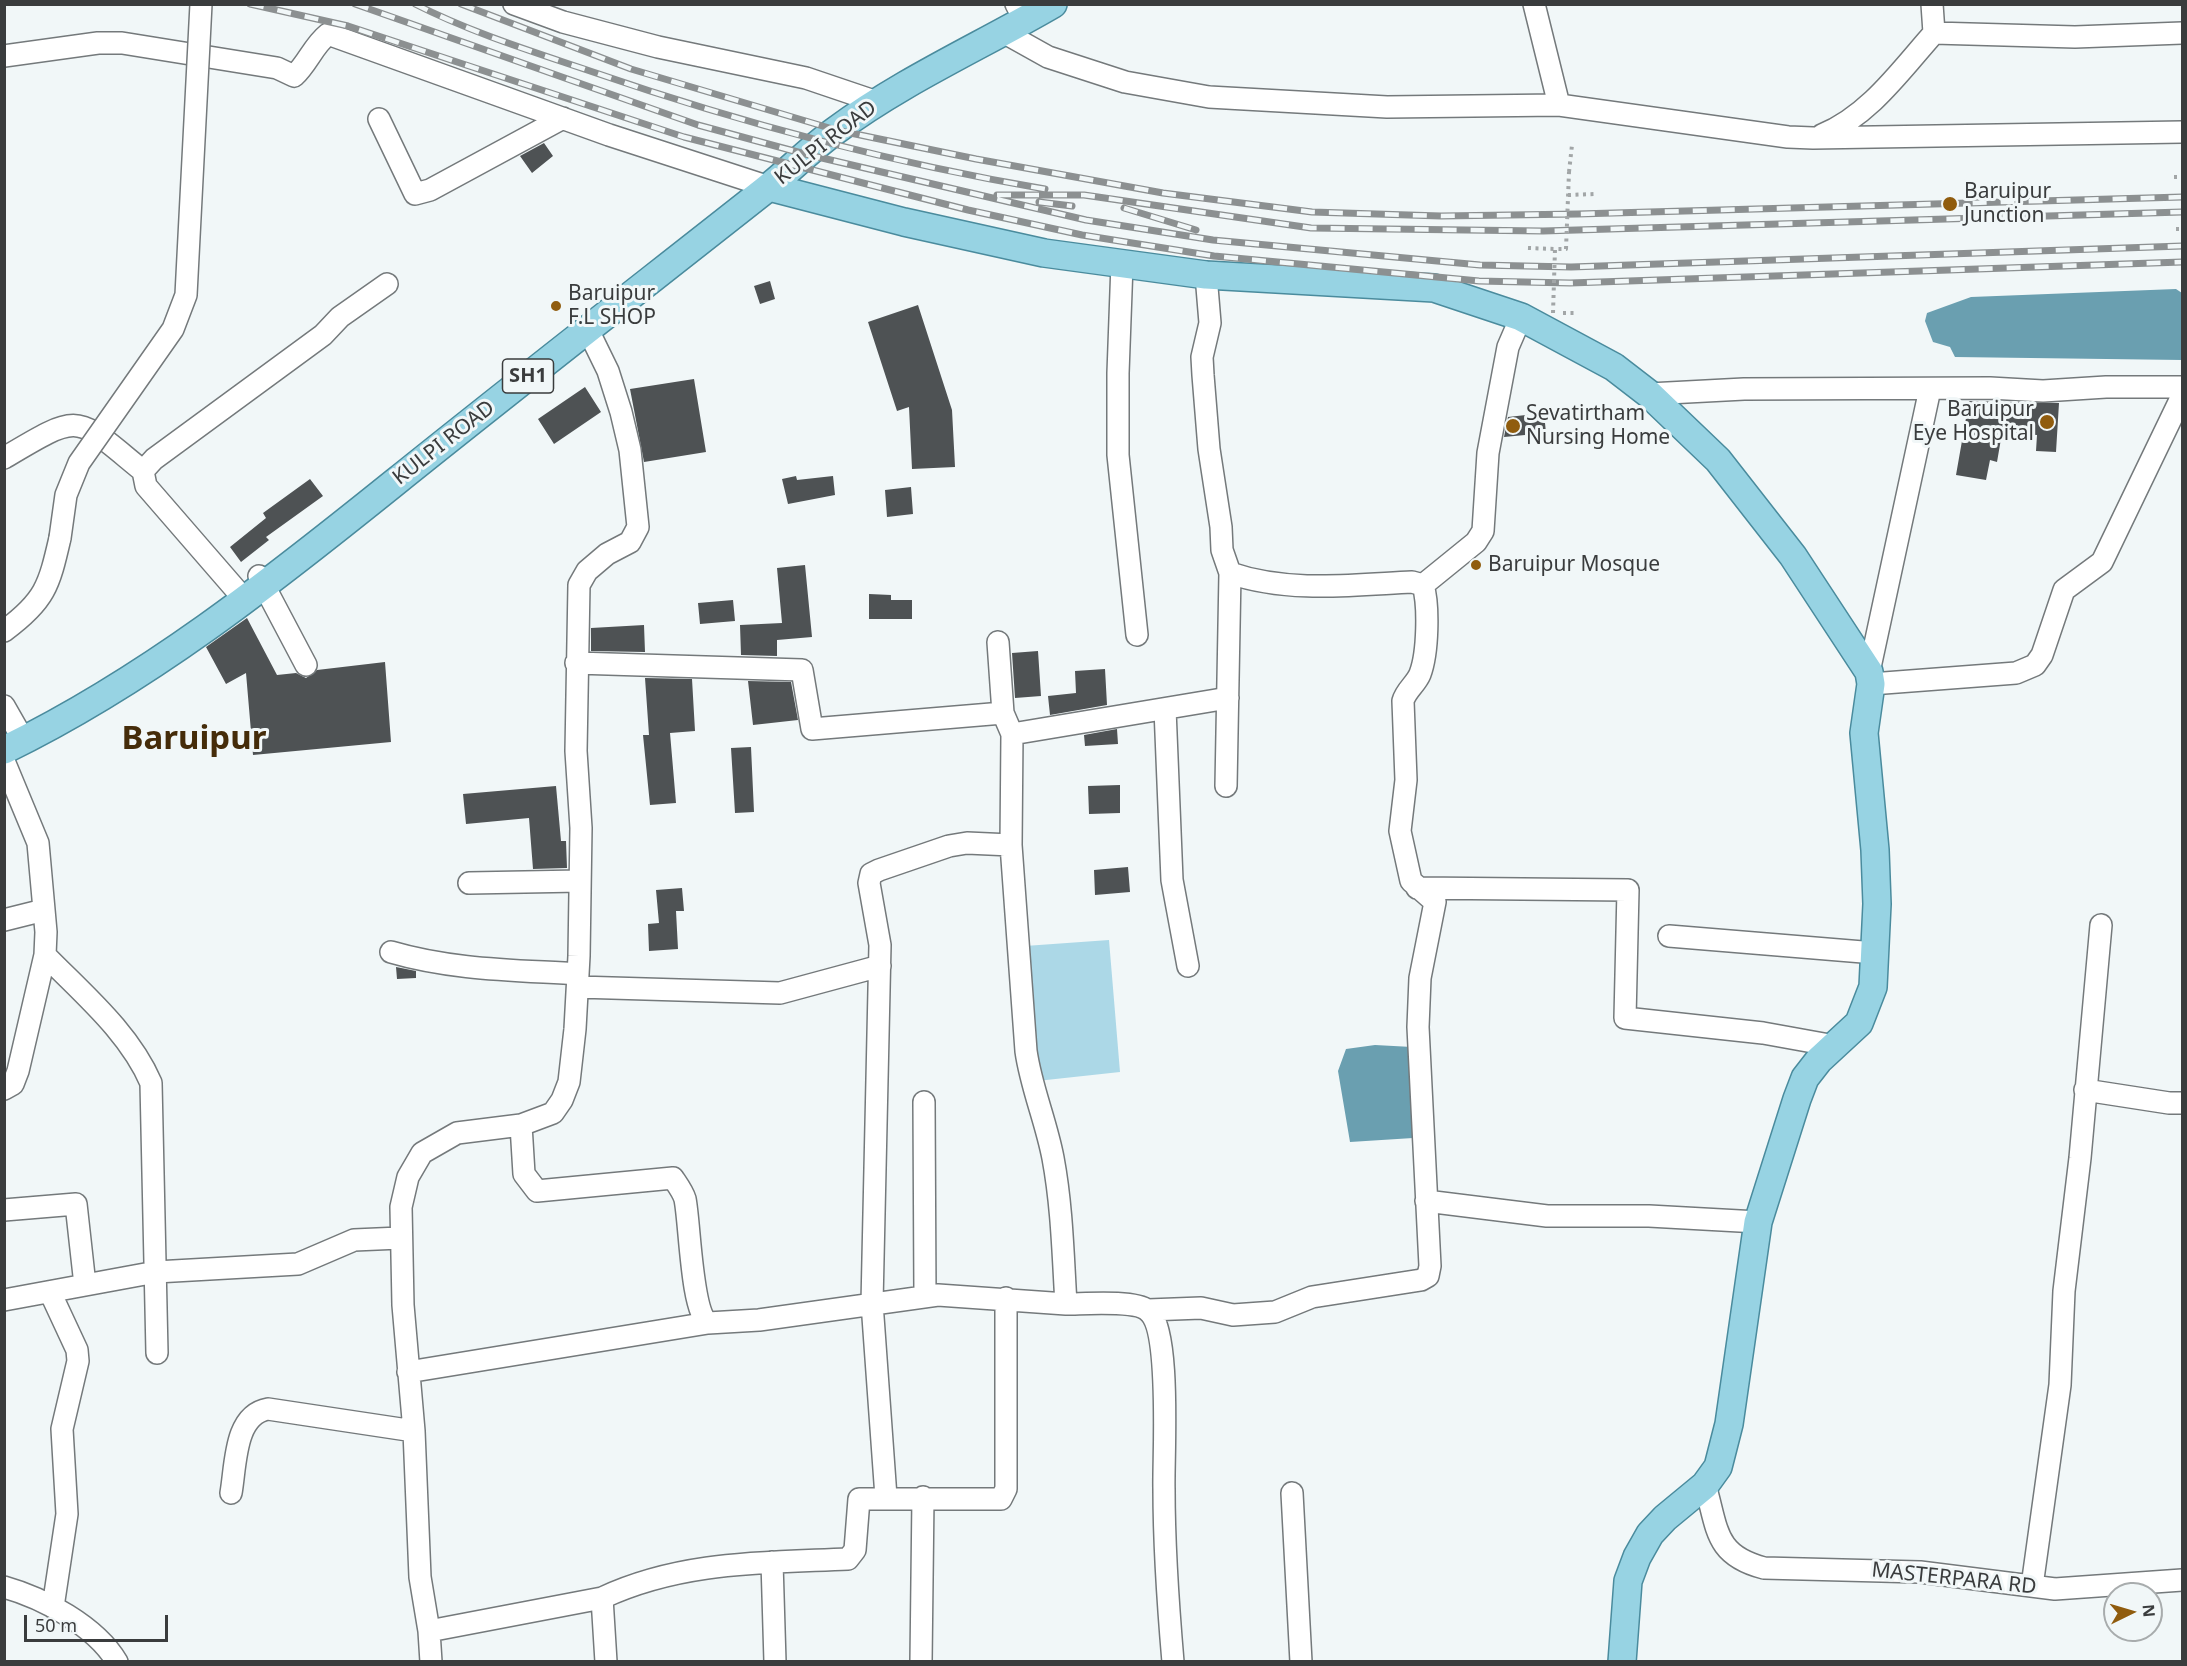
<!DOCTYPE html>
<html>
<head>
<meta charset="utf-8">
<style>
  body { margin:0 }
  #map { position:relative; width:2187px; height:1666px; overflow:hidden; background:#f1f7f8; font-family:"Noto Sans",sans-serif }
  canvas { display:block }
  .frame { position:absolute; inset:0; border:6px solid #3a3c3d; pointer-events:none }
  .north { position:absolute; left:2103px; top:1582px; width:60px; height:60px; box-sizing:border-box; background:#f1f7f8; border:2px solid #a8acad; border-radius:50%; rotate:85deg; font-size:16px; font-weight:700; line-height:24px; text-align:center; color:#3a3c3d }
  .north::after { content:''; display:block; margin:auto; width:21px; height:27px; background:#905c0e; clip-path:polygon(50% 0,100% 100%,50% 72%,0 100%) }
  .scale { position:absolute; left:24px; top:1615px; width:144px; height:27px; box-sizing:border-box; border:3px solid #3a3c3d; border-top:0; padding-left:8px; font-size:18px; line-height:21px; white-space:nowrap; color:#3a3c3d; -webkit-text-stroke:4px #f1f7f8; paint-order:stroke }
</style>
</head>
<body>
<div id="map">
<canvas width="2187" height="1666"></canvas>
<div class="frame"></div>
<div class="north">N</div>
<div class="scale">50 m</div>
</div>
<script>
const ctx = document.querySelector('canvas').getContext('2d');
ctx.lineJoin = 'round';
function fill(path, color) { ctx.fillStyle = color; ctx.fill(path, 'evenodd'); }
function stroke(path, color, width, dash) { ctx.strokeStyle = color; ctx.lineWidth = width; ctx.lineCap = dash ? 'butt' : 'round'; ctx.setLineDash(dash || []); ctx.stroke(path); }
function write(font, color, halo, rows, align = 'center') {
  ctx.font = font + ' "Noto Sans",sans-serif'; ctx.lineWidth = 6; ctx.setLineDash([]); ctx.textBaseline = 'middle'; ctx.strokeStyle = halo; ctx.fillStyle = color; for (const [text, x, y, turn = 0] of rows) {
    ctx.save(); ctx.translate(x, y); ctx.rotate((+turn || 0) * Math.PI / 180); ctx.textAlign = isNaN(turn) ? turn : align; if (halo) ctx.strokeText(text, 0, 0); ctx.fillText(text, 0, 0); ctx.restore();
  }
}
fill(new Path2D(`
  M1109,940L1120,1072L1037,1081L1025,946Z`), '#acd8e7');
fill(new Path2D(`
  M2176,289L2182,293V360L1955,357L1950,347L1933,342L1925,321L1927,313L1971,297Z
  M1375,1045L1412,1047L1413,1138L1350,1142L1338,1071L1346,1049Z`), '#6a9fb0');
fill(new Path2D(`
  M544,143L553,156L532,173L520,156Z
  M770,281L775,299L760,304L754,286Z
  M918,305L952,410L955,467L912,469L909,407L897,411L868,322Z
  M694,379L706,452L644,462L630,389Z
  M585,387L601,412L554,444L538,419Z
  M1969,401L2059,403L2056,452L2036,451L2037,435L2002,433L1997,462L1990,460L1986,480L1956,475Z
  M1544,413L1546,433L1504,437L1508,417Z
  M796,476L797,480L833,476L835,495L788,504L782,479Z
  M310,479L323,496L266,537L269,540L241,562L230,547L266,518L263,513Z
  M911,487L913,514L887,517L885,490Z
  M805,565L812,637L777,640V656L741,655L740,625L782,623L777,568Z
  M869,594L891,595V600H912V619H869Z
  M733,600L735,621L700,624L698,603Z
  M247,618L277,675L296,673L306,678L317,670L385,662L391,742L253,755L246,673L226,684L206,647Z
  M644,625L645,652L591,651V628Z
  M1038,651L1041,696L1015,698L1012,653Z
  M1105,669L1107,705L1050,715L1048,696L1076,693L1075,671Z
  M645,678L692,679L695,731L670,733L676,803L650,805L643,735H649Z
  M748,681L791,682L798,720L753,725Z
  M1117,729L1118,744L1085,746L1084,735Z
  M751,747L754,812L735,813L731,748Z
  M1120,785V813L1089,814L1088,786Z
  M556,786L561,841H566L567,868L533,869L529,818L466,824L463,794Z
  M1128,867L1130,892L1095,895L1094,870Z
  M682,888L684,911H676L678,949L649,951L648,924L659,923L656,890Z
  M396,967L416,971V978L397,979Z`), '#4e5254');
const minor = new Path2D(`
  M514,4L563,22L658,47L806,78L877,102
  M1016,4L1025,21
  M1534,4L1559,105
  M1932,4L1934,33
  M1005,33L1048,57L1125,82L1209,97L1387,107L1559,105L1788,137L1813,138L2182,132
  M4,56L98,43H122L277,68L294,76C308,63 313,46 328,34L609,135L769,187
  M379,119L415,194L430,190L563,118
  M1822,135C1869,116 1901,70 1934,33L2075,37L2182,33
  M1122,264L1118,373V455L1137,635
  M1649,394L1744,389L1990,388L2043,391L2106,387H2182
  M4,458C83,411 74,415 143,471
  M259,576L306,665
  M1423,585L1476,542L1483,531L1488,453L1508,347L1521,317
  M244,599L146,486L143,471L154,459L323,335L340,317L387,284
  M4,631C45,601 49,586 60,538
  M998,642L1003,713L1012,734L1011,845L1026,1051C1031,1087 1046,1121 1053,1158C1062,1206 1063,1255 1066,1304C1084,1304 1134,1300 1147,1310C1172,1327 1163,1457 1164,1489C1164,1546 1168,1604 1173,1662
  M576,663L802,670L812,729L1003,713
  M1869,672L1930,389
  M1871,684L2016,673L2035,665L2042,655L2064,590L2102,562L2182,396
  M4,706L24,741
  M1165,709L1172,880L1188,966
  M1012,734L1228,698
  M4,761L38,843L46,932L45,955L18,1071L13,1084L4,1089
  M1226,786L1230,573
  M469,883L580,881
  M1417,888L1628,890L1625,1018L1763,1033L1835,1046
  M4,920L44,910
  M1669,936L1875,953
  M391,952C452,970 515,970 578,974
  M45,955C83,994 129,1032 151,1083L157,1353
  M578,987L780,993L880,966
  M2085,1090L2169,1103H2182
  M924,1102L925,1297
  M521,1125L524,1174L537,1191L673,1178C677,1184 683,1192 685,1199C690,1223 691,1310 708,1323L759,1320L938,1295L1066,1304
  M1426,1201L1547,1216H1649L1758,1222
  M4,1210L76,1204L85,1285
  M50,1292L77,1350L78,1361L62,1429L67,1514L53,1607
  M4,1300L156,1272L298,1264L354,1240L400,1238
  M1148,1310L1201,1308L1233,1315L1275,1312L1312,1297L1421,1280L1428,1276L1430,1266L1418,1027L1420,978L1435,902L1411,881L1400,831L1406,780L1403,701C1406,690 1416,684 1420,674C1428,653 1429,605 1423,585L1412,582C1352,585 1288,593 1230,573L1222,550L1221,527L1209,449L1203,375L1202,357L1210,323L1206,275
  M408,1372L708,1323
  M1705,1485C1718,1529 1714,1555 1764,1568L1920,1572L2055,1589L2182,1580
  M231,1493C236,1465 234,1415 268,1409L414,1431
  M1292,1493L1301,1662
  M886,1497L872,1303L880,945L869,883L871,874L879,870L949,846L967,843L1011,845
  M772,1562L775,1662
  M2032,1586L2060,1385L2064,1291L2080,1158L2101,925
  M4,1587C43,1598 96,1626 117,1662
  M429,1631L602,1598
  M431,1662L429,1631L420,1577L414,1431L403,1305L401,1207L408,1177L422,1153L457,1133L521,1125L553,1113L562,1100L569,1082L575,1029L579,956L581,828L576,751L579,585L587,571L607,554L630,542L638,527L630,450L621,412L608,371L587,328
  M606,1662L602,1598C681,1561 762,1563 848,1559L855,1550L859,1499H1001L1006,1489V1298
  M921,1662L923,1497`);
const major = new Path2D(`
  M769,187L904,222L1044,253L1206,275L1434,288L1521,317L1614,367L1649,394L1718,460L1793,556L1869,672L1871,684L1864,733L1875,850L1877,904L1873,987L1859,1023L1819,1060L1805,1078L1797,1099L1758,1222L1729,1424L1718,1467L1705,1485L1665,1518L1650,1534L1637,1557L1628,1581L1622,1662
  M4,750C146,681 271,582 394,483C517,384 642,287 765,190C789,171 810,149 835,131C902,81 981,46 1053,4`);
stroke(minor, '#74797b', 24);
stroke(major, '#4a8b9d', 30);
stroke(new Path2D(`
  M1569,172L1572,145
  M2174,177H2182
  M1568,195L1594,194
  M2176,229H2182
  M1528,248L1555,249
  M1563,313H1577`), '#a2a6a7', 4, [3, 4.5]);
stroke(minor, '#fff', 21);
stroke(major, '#97d3e3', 27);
const rail = new Path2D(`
  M250,4L348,26L684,137L968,210L1082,235L1214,256L1479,281L1570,283L2182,262
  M355,4L698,125L805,154L1086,220L1213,240L1480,265L1571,267L2182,246
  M415,4C472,33 534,52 593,72C741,123 892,163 1045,189
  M461,4L631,69L836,130L976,159L1163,193L1312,212L1441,216L1578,214L2182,197
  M997,195H1084L1311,228L1543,231L2182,212
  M1039,202L1072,206
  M1124,208L1196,230`);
stroke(rail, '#8c9091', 7);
stroke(rail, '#f1f7f8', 4.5, [14]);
const minorBridge = new Path2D(`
  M60,538L66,495L79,463L173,329L186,295L201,4`);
stroke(minorBridge, '#74797b', 24, []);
stroke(new Path2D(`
  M1553,313L1555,249H1566L1569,172`), '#a2a6a7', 4, [3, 4.5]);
stroke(minorBridge, '#fff', 21);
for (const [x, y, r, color] of [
  [1950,204,8,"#905c0e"],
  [556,306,6,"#905c0e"],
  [2047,422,8,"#905c0e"],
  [1513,426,8,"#905c0e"],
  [1476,565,6,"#905c0e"]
]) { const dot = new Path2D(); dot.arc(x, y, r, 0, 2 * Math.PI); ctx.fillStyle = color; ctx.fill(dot); stroke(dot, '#f1f7f8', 2); }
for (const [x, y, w] of [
  [528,376,51]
]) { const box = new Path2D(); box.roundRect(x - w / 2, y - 17, w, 34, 4.5); ctx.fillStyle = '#f1f7f8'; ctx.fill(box); stroke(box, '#3a3c3d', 1.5); }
write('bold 20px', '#3a3c3d', null, [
  ["SH1",528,376]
]);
write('21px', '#3a3c3d', '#f1f7f8', [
  ["KULPI ROAD",826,143,-38],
  ["KULPI ROAD",444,443,-38],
  ["MASTERPARA RD",1954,1579,6]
]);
write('21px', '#3a3c3d', '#f1f7f8', [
  ["Baruipur",1964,192],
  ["Junction",1964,216],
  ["Baruipur",568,294],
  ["F.L SHOP",568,318],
  ["Baruipur",2034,410,"right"],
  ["Eye Hospital",2034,434,"right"],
  ["Sevatirtham",1526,414],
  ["Nursing Home",1526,438],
  ["Baruipur Mosque",1488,565]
], 'left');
write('bold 33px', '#452c0a', '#f1f7f8', [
  ["Baruipur",194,740]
]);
</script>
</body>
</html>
